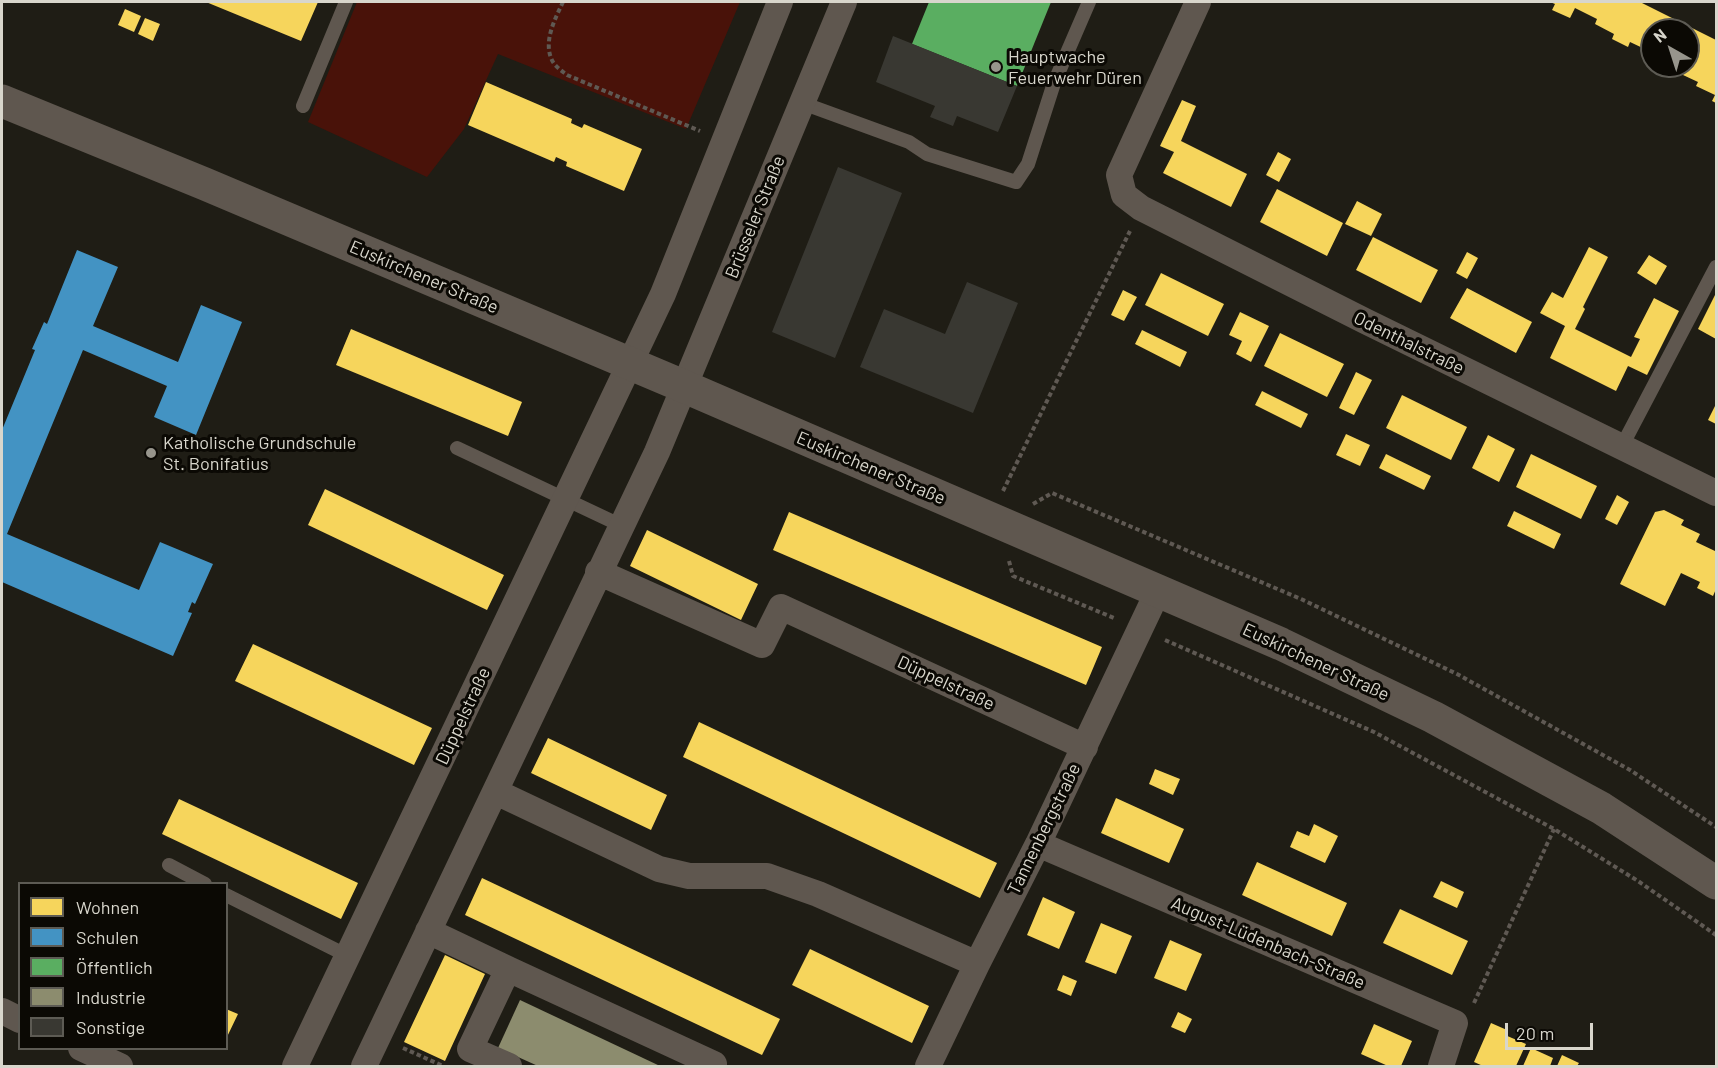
<!DOCTYPE html>
<html>
<head>
<meta charset="utf-8">
<style>
  body { margin:0 }
  #map { position:relative; width:1718px; height:1068px; overflow:hidden; background:#1f1d15; font-family:Barlow,sans-serif }
  canvas { display:block }
  .frame { position:absolute; inset:0; border:3px solid #d8d6cc; pointer-events:none }
  .legend { position:absolute; left:18px; top:882px; width:210px; height:168px; box-sizing:border-box; background:#0b0904; border:2px solid #5d5b54; margin:0; padding:8px 10px; list-style:none; font-size:18px; color:#d8d6cc }
  .legend li { display:flex; align-items:center; gap:12px; height:30px }
  .legend b { width:30px; border:2px solid #5d5b54 }
  .north { position:absolute; left:1640px; top:18px; width:60px; height:60px; box-sizing:border-box; background:#0b0904; border:2px solid #5d5b54; border-radius:50%; rotate:321deg; font-size:16px; font-weight:700; line-height:24px; text-align:center; color:#d8d6cc }
  .north::after { content:''; display:block; margin:auto; width:21px; height:27px; background:#97958c; clip-path:polygon(50% 0,100% 100%,50% 72%,0 100%) }
  .scale { position:absolute; left:1505px; top:1023px; width:88px; height:27px; box-sizing:border-box; border:3px solid #d8d6cc; border-top:0; padding-left:8px; font-size:18px; line-height:21px; white-space:nowrap; color:#d8d6cc; -webkit-text-stroke:4px #0b0904; paint-order:stroke }
</style>
</head>
<body>
<div id="map">
<canvas width="1718" height="1068"></canvas>
<div class="frame"></div>
<ul class="legend">
<li><b style="height:16px;background:#f6d55c"></b>Wohnen</li>
<li><b style="height:16px;background:#4393c3"></b>Schulen</li>
<li><b style="height:16px;background:#5aae61"></b>Öffentlich</li>
<li><b style="height:16px;background:#8c8c6e"></b>Industrie</li>
<li><b style="height:16px;background:#393832"></b>Sonstige</li>
</ul>
<div class="north">N</div>
<div class="scale">20 m</div>
</div>
<script>
const ctx = document.querySelector('canvas').getContext('2d');
ctx.lineJoin = 'round';
function fill(path, color) { ctx.fillStyle = color; ctx.fill(path, 'evenodd'); }
function stroke(path, color, width, dash) { ctx.strokeStyle = color; ctx.lineWidth = width; ctx.lineCap = dash ? 'butt' : 'round'; ctx.setLineDash(dash || []); ctx.stroke(path); }
function write(font, color, halo, rows, align = 'center') {
  ctx.font = font + ' Barlow,sans-serif'; ctx.lineWidth = 6; ctx.setLineDash([]); ctx.textBaseline = 'middle'; ctx.strokeStyle = halo; ctx.fillStyle = color; for (const [text, x, y, turn = 0] of rows) {
    ctx.save(); ctx.translate(x, y); ctx.rotate((+turn || 0) * Math.PI / 180); ctx.textAlign = isNaN(turn) ? turn : align; if (halo) ctx.strokeText(text, 0, 0); ctx.fillText(text, 0, 0); ctx.restore();
  }
}
fill(new Path2D(`
  M357,2H740L686,129L498,54L464,129L427,177L308,122Z`), '#491209');
fill(new Path2D(`
  M206,2H318L301,41Z
  M1550,2H1640L1716,40V103L1712,101L1715,95L1696,86L1698,82L1683,75L1686,70L1678,66H1688V30H1652V60L1646,56L1649,51L1630,42L1628,47L1612,39L1614,34L1595,24L1597,19L1575,8L1570,18L1552,10L1555,4Z
  M125,9L141,16L134,32L118,25Z
  M145,18L160,24L153,41L138,34Z
  M486,82L572,119L571,123L582,128L584,124L642,149L624,191L566,166L567,162L556,157L554,162L468,125Z
  M1182,100L1196,106L1181,141L1247,174L1231,207L1163,173L1174,152L1160,146Z
  M1278,152L1291,159L1279,182L1266,175Z
  M1277,189L1343,223L1327,256L1260,222Z
  M1357,201L1382,214L1371,236L1345,224Z
  M1373,237L1438,270L1421,303L1356,270Z
  M1589,247L1608,257L1583,307L1585,309L1575,329L1631,357L1640,339L1634,337L1654,298L1679,311L1647,375L1628,366L1616,391L1550,358L1565,326L1540,313L1552,292L1563,298Z
  M1467,252L1478,258L1467,279L1456,273Z
  M1649,255L1667,266L1656,285L1637,273Z
  M1161,273L1224,304L1208,336L1145,305Z
  M1467,288L1532,322L1516,353L1450,318Z
  M1123,290L1137,297L1124,321L1111,315Z
  M1716,293V339L1698,329Z
  M1240,312L1269,326L1251,362L1236,354L1242,341L1229,335Z
  M351,329L522,402L508,436L336,365Z
  M1142,330L1187,352L1180,367L1135,344Z
  M1280,333L1344,364L1327,397L1264,366Z
  M1356,372L1372,380L1354,415L1339,408Z
  M1262,391L1308,414L1301,428L1255,405Z
  M1402,395L1467,427L1451,460L1386,428Z
  M1716,404V424L1708,420Z
  M1346,434L1370,445L1360,466L1336,455Z
  M1488,435L1515,449L1499,482L1472,468Z
  M1386,454L1431,476L1424,490L1379,468Z
  M1531,454L1597,486L1581,519L1516,487Z
  M325,489L504,575L487,610L308,525Z
  M1617,495L1629,502L1617,525L1605,519Z
  M1664,510L1684,520L1681,525L1700,534L1696,542L1715,551L1716,547V589L1713,596L1697,588L1700,582L1681,573L1665,606L1620,584L1655,512Z
  M1514,511L1561,534L1554,549L1507,526Z
  M789,512L1102,647L1086,685L773,550Z
  M647,530L758,584L741,620L630,566Z
  M253,644L432,728L414,765L235,681Z
  M699,722L997,863L980,898L683,757Z
  M548,738L667,795L651,830L531,773Z
  M1155,769L1180,779L1173,795L1149,784Z
  M1116,798L1184,829L1169,863L1101,833Z
  M179,799L358,883L341,919L162,834Z
  M1314,824L1338,836L1325,863L1290,847L1297,831L1309,836Z
  M1257,862L1347,903L1332,936L1242,895Z
  M482,878L780,1019L762,1055L465,915Z
  M1441,881L1464,892L1457,908L1433,897Z
  M1043,897L1075,912L1059,949L1027,935Z
  M1400,909L1468,941L1452,975L1383,943Z
  M1101,923L1132,936L1116,974L1085,962Z
  M1170,940L1202,954L1186,991L1154,978Z
  M810,949L929,1006L912,1043L792,985Z
  M445,955L485,974L445,1061L404,1042Z
  M1063,975L1077,981L1071,996L1057,990Z
  M226,1009L238,1014L226,1039Z
  M1178,1012L1192,1019L1185,1033L1171,1027Z
  M1491,1023L1507,1030L1505,1035L1526,1044L1516,1066H1483L1474,1062Z
  M1374,1024L1412,1041L1401,1066H1388L1361,1054Z
  M1531,1048L1553,1058L1550,1066H1523Z
  M1562,1055L1579,1063L1577,1066H1557Z`), '#f6d55c');
fill(new Path2D(`
  M77,250L118,267L93,326L178,362L201,305L242,322L196,435L154,417L167,386L83,350L7,534L139,590L160,542L213,564L195,604L192,602L188,612L192,613L173,656L2,582V430L35,350L32,349L44,322L47,324Z`), '#4393c3');
fill(new Path2D(`
  M929,2H1051L1017,86L912,44Z`), '#5aae61');
fill(new Path2D(`
  M520,1000L660,1066H538L498,1048Z`), '#8c8c6e');
fill(new Path2D(`
  M893,36L1017,86L998,132L957,116L953,126L930,117L935,106L876,82Z
  M838,167L902,193L835,358L772,332Z
  M967,282L1018,303L973,413L860,367L884,309L945,334Z`), '#393832');
stroke(new Path2D(`
  M563,2C555,19 542,43 553,62C556,67 562,71 567,75L700,131
  M1003,491L1130,231
  M1033,504L1052,493L1301,599L1457,674L1630,770L1716,827
  M1009,561L1013,576L1114,618
  M1165,640L1374,732L1554,829L1638,881L1716,935
  M1474,1003L1554,829
  M403,1048L443,1066`), '#5f5953', 4, [4.5, 3]);
stroke(new Path2D(`
  M802,103L909,142L927,154L1016,182L1028,164L1054,83L1089,2
  M303,106L346,2
  M1622,446L1716,267
  M457,448L620,525
  M169,865L205,884
  M226,895L348,956`), '#5f574f', 14);
stroke(new Path2D(`
  M1198,2L1119,175L1124,195L1141,208L1365,321L1716,493
  M598,572L762,645L781,607L1085,747
  M496,792L659,869L689,876H767L818,894L977,964
  M1038,844L1455,1023L1441,1066
  M428,931L508,969L470,1049L509,1066
  M508,969L714,1064
  M2,1011L20,1020
  M81,1048L120,1066
  M295,1066L663,294L780,2
  M364,1066L657,452L844,2
  M928,1066L977,964L1038,844L1158,591`), '#5f574f', 26);
stroke(new Path2D(`
  M2,101L205,184L683,386L1281,644L1433,717L1601,808L1716,883`), '#5f574f', 33);
for (const [x, y, r, color] of [
  [996,67,6,"#97958c"],
  [151,453,6,"#97958c"]
]) { const dot = new Path2D(); dot.arc(x, y, r, 0, 2 * Math.PI); ctx.fillStyle = color; ctx.fill(dot); stroke(dot, '#0b0904', 2); }
write('18px', '#d8d6cc', '#0b0904', [
  ["Hauptwache",1008,57],
  ["Feuerwehr Düren",1008,78],
  ["Katholische Grundschule",163,443],
  ["St. Bonifatius",163,464]
], 'left');
write('18px', '#d8d6cc', '#0b0904', [
  ["Brüsseler Straße",755,217,-68],
  ["Euskirchener Straße",424,277,23],
  ["Odenthalstraße",1409,343,26],
  ["Euskirchener Straße",871,468,23],
  ["Euskirchener Straße",1316,662,25],
  ["Düppelstraße",946,683,25],
  ["Düppelstraße",463,716,-65],
  ["Tannenbergstraße",1044,829,-64],
  ["August-Lüdenbach-Straße",1268,943,23]
]);
</script>
</body>
</html>
